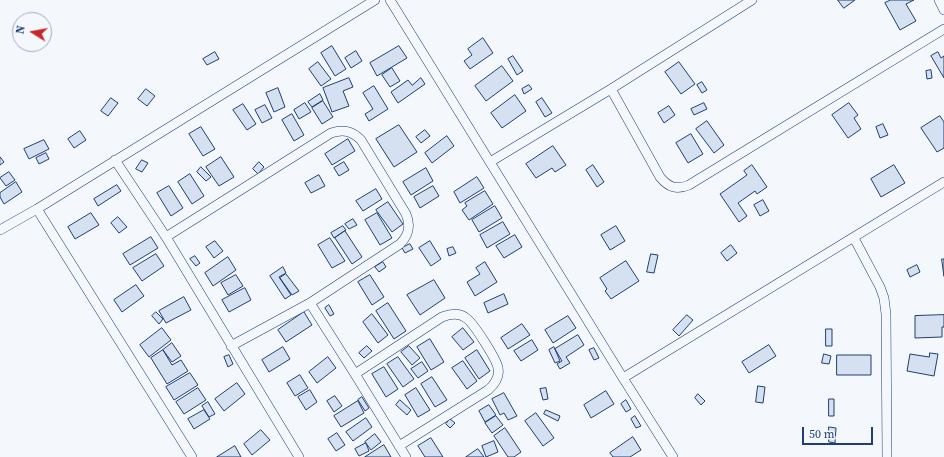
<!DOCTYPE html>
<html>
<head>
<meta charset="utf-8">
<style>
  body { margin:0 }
  #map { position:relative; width:944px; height:457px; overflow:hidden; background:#f4f7fb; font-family:"Source Serif 4",serif }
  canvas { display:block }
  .north { position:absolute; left:12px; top:12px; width:40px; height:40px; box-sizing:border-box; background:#f4f7fb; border:1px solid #9eadc5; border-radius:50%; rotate:281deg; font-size:11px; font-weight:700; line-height:16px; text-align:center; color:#1d3f73 }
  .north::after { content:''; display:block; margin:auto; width:14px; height:18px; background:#c62828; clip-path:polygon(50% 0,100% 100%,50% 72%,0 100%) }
  .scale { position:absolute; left:802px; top:427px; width:71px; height:18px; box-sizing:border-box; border:2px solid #1d3f73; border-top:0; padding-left:5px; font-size:12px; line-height:14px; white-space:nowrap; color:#1d3f73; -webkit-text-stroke:3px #f4f7fb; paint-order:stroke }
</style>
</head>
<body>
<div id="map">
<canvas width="944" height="457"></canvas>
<div class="north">N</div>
<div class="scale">50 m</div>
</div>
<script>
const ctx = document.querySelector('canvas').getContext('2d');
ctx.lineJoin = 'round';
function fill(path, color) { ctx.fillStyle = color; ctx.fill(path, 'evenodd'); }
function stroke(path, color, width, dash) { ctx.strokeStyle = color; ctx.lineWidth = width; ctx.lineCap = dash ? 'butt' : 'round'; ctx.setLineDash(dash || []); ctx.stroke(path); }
const building = new Path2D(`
  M838,0H855L844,8Z
  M891,0H914L906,4L916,21L900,30L885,3Z
  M483,38L493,53L470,69L464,61L472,55L468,49Z
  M332,46L346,69L335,76L321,53Z
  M399,46L407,58L377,76L370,63Z
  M356,51L362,61L351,68L345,58Z
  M215,52L219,59L207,65L203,59Z
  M938,52L941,58L944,56V78L931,56Z
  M513,56L523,71L517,75L508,59Z
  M318,62L331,79L321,86L309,69Z
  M679,62L695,84L681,94L665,72Z
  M502,66L513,81L486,101L475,86Z
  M392,68L400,81L390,87L382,75Z
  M931,70L932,78L927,79L926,71Z
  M349,78L353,87L343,91L349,106L332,112L323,88Z
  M421,78L425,84L398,103L391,92L408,80L412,85Z
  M702,82L707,90L702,93L697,85Z
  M529,85L532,89L524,94L522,89Z
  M374,86L388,109L369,121L365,114L373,109L363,93Z
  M278,88L285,107L274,112L266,93Z
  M146,89L155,96L147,106L138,99Z
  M320,94L323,100L312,107L308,102Z
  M515,95L526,111L502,128L491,113Z
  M111,98L118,103L108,116L101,111Z
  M542,98L552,113L545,117L536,102Z
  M323,101L333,117L322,124L312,108Z
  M305,103L311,112L299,119L294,110Z
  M704,103L707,109L694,115L691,109Z
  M849,103L858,115L854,118L861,129L848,138L832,115Z
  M243,104L256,124L247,130L233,110Z
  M265,105L272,118L262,123L255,110Z
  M669,106L675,115L664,123L658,113Z
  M292,114L304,135L294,141L282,120Z
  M940,116L944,122V148L937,152L921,128Z
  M707,121L724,145L714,153L696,129Z
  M883,124L888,135L880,138L876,127Z
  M399,125L417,152L394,167L376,139Z
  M201,127L215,149L203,156L189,134Z
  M425,130L430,136L421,143L416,137Z
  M80,131L86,140L74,148L68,139Z
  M691,134L703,154L688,163L676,143Z
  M447,136L454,146L432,163L425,153Z
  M348,139L355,151L332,165L325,154Z
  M44,140L49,149L29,159L24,149Z
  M553,146L566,165L555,172L552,168L536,178L526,164Z
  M46,153L49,159L39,164L36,158Z
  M0,157L4,162L0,165Z
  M221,157L234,177L219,186L206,167Z
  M142,160L148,163L142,172L136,169Z
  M259,162L264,167L258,174L253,169Z
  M344,162L349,170L339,176L334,168Z
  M593,165L604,182L597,187L586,170Z
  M752,165L767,187L757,194L755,191L738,203L747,216L739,222L720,194L747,175L744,171Z
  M894,165L905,183L881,197L871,179Z
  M201,167L211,177L206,181L197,172Z
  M426,168L433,181L411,195L403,182Z
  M9,172L15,180L6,186L0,178Z
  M190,174L204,196L192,204L178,182Z
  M319,175L325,186L311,193L305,183Z
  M477,177L484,188L460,203L454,192Z
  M16,182L22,192L4,204L0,197V193Z
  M117,185L121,191L98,206L94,199Z
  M169,186L183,208L171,216L157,193Z
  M433,186L439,196L420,208L414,197Z
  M376,189L382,199L363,211L356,201Z
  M485,191L493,204L469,220L462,210L467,206L465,203Z
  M763,200L769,211L760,216L754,205Z
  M388,202L403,224L392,232L376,210Z
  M495,206L502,218L479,232L472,220Z
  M91,213L99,225L75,239L68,227Z
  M377,213L392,238L380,245L365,220Z
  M118,217L127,227L119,233L111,223Z
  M353,219L357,225L349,229L345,224Z
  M503,222L510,234L487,248L480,235Z
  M343,226L346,230L334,238L331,233Z
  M616,226L625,241L610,250L601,235Z
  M345,231L362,257L352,264L335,238Z
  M515,235L522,247L504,258L496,246Z
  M151,237L158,248L130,265L123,254Z
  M330,238L345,261L332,268L318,245Z
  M215,241L223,251L214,258L206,247Z
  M430,241L441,259L431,266L419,248Z
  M410,244L413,249L405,253L402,248Z
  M731,245L737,253L727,261L721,253Z
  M453,247L456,253L449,256L447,249Z
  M156,254L164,266L142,281L133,268Z
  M651,254L658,255L654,273L647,272Z
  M195,256L200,263L196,266L190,259Z
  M228,257L236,270L213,286L205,273Z
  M942,259H944V276Z
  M626,261L639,281L611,299L605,291L607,289L600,278Z
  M383,262L386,267L379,272L375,267Z
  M485,262L497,282L475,296L467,282L480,274L476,268Z
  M917,265L920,272L910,277L907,270Z
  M283,267L286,273L279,277L291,295L285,299L270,276Z
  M286,274L299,291L292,295L280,278Z
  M236,275L243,286L228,295L221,283Z
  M370,275L384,297L372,305L358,282Z
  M434,280L445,298L420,315L407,295Z
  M136,285L144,296L122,312L114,300Z
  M245,288L251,300L229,312L222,300Z
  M504,294L508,304L488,313L484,303Z
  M184,297L191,310L166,323L159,311Z
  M388,303L406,331L394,339L376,311Z
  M329,305L334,314L330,316L325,308Z
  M156,312L163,319L159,324L152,316Z
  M304,312L312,325L286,342L278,330Z
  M372,314L388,335L378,343L363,322Z
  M687,315L693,320L679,336L673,330Z
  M944,315V327H942V337L915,338V316Z
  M568,316L576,328L553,343L545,330Z
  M522,324L530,335L508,349L501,338Z
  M162,328L171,340L149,357L140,345Z
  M463,328L474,342L463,350L452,337Z
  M826,329H832V346H826Z
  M578,335L584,345L566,357L570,363L560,369L557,364L562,361L555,349Z
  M430,339L444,362L431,370L417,347Z
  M532,340L538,350L521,361L514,351Z
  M172,343L181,356L172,362L163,350Z
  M769,345L776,356L749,373L742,362Z
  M367,346L372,351L364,358L359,353Z
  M409,346L420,358L412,365L401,352Z
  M283,347L290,359L269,372L262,360Z
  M554,347L560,361L555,363L549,350Z
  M594,348L599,358L594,360L589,350Z
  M163,350L172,365L181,360L188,371L167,384L151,358Z
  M477,350L490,371L479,379L465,358Z
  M930,353L938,354L934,376L907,371L910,354L929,357Z
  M824,354L831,356L829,364L822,363Z
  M229,355L233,364L228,367L224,357Z
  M837,355H871V375H837Z
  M328,357L336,368L317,383L309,372Z
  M398,357L414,379L403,387L387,364Z
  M463,361L477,381L467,389L452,368Z
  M422,362L428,371L418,378L411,369Z
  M384,367L398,389L386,397L372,374Z
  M190,373L198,385L174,400L166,387Z
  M300,375L308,388L295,396L287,383Z
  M432,377L447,400L435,407L421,384Z
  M237,383L245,394L224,411L215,399Z
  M758,386L765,387L763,403L756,402Z
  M198,388L206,400L184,414L176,402Z
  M416,388L430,410L418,417L405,395Z
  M546,388L548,399L543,400L540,389Z
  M310,390L317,402L306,410L298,397Z
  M606,391L614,404L591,418L584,405Z
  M504,393L517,416L508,420L504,413L500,415L492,399Z
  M698,394L705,401L701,405L695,398Z
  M335,396L342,406L334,412L327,401Z
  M362,397L369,408L365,411L358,400Z
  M829,399H834V416H829Z
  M400,400L411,410L407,415L396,405Z
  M626,400L631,409L626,412L621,404Z
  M358,401L364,413L341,427L334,416Z
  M208,402L215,414L209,417L202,406Z
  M489,405L496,415L485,422L479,411Z
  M204,410L210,419L194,429L188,419Z
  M546,410L560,416L558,421L544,414Z
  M536,413L554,438L543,446L525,421Z
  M496,416L503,425L492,433L485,423Z
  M635,416L641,426L636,428L631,419Z
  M366,418L372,427L353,441L346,432Z
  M450,419L455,423L450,428L446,424Z
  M829,427L836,428L835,443L829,442Z
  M505,428L521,452L514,457H508L494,436Z
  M261,430L270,440L252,455L244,444Z
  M337,433L345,445L336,451L328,439Z
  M375,434L381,442L371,450L365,442Z
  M633,437L641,450L630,457H613L610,453Z
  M431,438L443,457H425L418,446Z
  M494,441L498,452L486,457L482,446Z
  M366,443L369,451L359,456L355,449Z
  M384,445L391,457H365Z
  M235,446L241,457H217Z
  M478,449L484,457H466Z`);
fill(building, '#d5e0f0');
stroke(building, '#1d3f73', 1);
const street = new Path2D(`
  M390,0L623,378L673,457
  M939,0L944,10
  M611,89L660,177C669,188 677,190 689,185L944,29
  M115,160L166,237L299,457
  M490,162L611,89L752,0
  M37,209L192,457
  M0,230L37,209L375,0
  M166,237L331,133C344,129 352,131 361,140L406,214C411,226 409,235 400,244L310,303L231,346
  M854,238L880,287L884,298L886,314L887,457
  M310,303L355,374L406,457
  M355,374L442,317C450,314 459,312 466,318C473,322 497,360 498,368C500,377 495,384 488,390L399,446
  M623,378L944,182`);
stroke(street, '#1d3f73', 10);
stroke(street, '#f4f7fb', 9);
</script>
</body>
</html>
